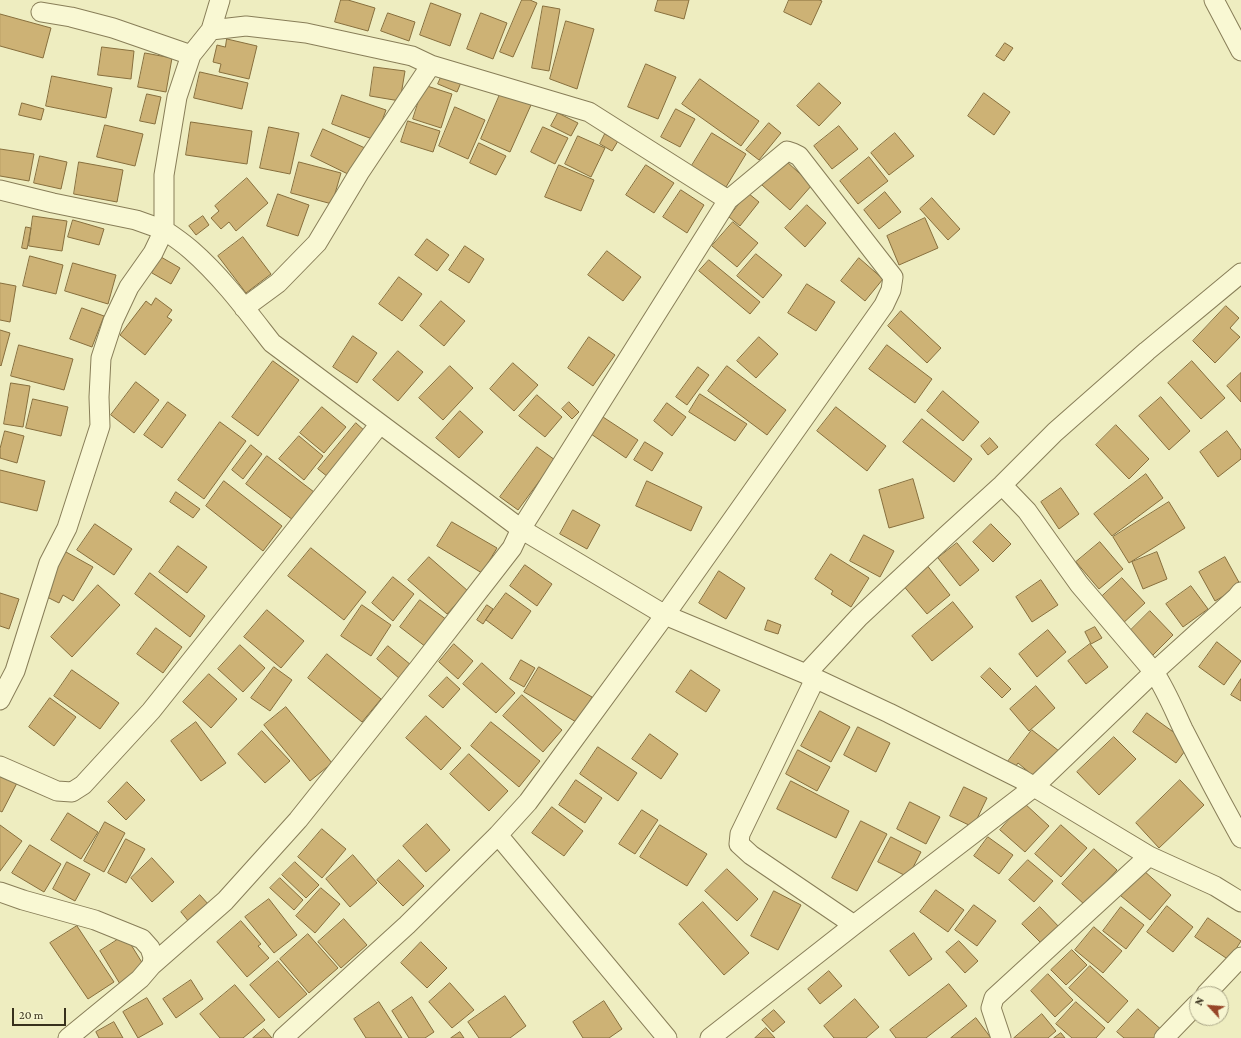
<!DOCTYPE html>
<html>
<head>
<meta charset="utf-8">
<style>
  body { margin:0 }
  #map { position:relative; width:1241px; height:1038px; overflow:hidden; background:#eeedc0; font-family:"Crimson Pro",serif }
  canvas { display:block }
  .north { position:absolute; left:1189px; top:986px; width:40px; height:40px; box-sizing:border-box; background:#f6f5d0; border:1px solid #aaa688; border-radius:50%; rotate:296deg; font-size:11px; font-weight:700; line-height:16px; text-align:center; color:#37301c }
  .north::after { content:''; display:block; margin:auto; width:14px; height:18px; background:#974527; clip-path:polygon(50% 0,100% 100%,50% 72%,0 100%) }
  .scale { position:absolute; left:12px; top:1008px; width:54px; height:18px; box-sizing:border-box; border:2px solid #37301c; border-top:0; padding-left:5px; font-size:12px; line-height:14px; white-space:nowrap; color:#37301c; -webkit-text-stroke:3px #f6f5d0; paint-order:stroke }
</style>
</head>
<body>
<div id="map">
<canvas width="1241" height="1038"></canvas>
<div class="north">N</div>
<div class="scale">20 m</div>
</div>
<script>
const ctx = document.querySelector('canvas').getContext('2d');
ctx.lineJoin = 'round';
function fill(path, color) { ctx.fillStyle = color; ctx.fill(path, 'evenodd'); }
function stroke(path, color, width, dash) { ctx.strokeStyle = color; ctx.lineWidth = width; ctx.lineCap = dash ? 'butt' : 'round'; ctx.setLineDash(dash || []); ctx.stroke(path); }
const building = new Path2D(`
  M341,0H348L375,8L368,31L335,22Z
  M522,0H530L537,3L513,57L500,52Z
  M658,0H689L684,19L655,11Z
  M789,0H819L822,1L811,25L784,12Z
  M431,3L461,14L450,46L420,35Z
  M543,6L560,9L549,71L532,68Z
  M388,13L415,22L409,41L381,31Z
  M481,13L507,23L493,59L467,49Z
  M0,14L51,28L43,58L0,46Z
  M566,21L594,29L577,89L550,79Z
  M227,39L257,46L249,79L219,72L221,64L213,62L217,45L225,47Z
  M1005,43L1013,48L1004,61L996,56Z
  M102,47L134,51L131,79L98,75Z
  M145,53L172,58L166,92L138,87Z
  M646,64L676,77L658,119L628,107Z
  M374,67L405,71L400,101L370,96Z
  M200,72L248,83L242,109L194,98Z
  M443,73L462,80L457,92L438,84Z
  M52,76L112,88L106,118L46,106Z
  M700,79L759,121L741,146L682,104Z
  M819,83L841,103L819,126L797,106Z
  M424,85L452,94L441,128L413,119Z
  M501,92L531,105L510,152L481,139Z
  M984,93L1010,112L994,135L968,116Z
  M147,94L161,97L155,124L140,121Z
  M342,95L386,110L375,140L332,124Z
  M22,103L44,109L41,120L19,115Z
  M455,107L485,120L468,159L439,146Z
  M676,109L695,119L680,147L661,137Z
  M558,113L578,123L571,136L551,126Z
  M408,121L440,131L433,152L401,142Z
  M191,122L252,131L247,164L186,155Z
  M769,123L781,133L759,160L746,150Z
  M105,125L143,134L135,166L97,157Z
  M839,126L858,149L832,169L814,146Z
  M269,127L299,133L290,174L260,168Z
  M543,127L568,138L555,164L531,152Z
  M323,129L365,148L352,176L311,156Z
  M712,133L746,154L726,187L691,167Z
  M895,133L914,156L889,175L871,153Z
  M605,134L618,141L612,151L600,144Z
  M578,136L605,148L591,177L565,164Z
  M479,143L506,156L496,175L470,163Z
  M0,149L34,154L29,181L0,176Z
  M40,156L67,162L61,189L34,183Z
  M869,157L888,181L858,204L840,181Z
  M785,160L812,185L790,210L762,185Z
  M79,162L123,170L117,202L74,194Z
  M299,162L341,173L332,204L291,193Z
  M559,165L594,180L581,211L545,197Z
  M646,165L674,183L654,213L626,195Z
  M247,178L268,203L236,231L229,222L221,229L211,218L219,211L215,206Z
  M681,190L704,205L687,233L663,217Z
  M885,192L901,212L879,229L864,210Z
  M748,193L759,202L740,226L729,217Z
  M278,194L309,205L298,236L267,226Z
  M932,198L960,229L948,240L920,209Z
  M807,205L826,223L805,247L785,228Z
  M33,216L67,221L62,251L29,246Z
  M203,216L209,225L196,235L189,226Z
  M925,218L938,248L899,265L887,236Z
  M73,220L104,229L99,245L68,237Z
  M733,222L758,243L737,267L712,246Z
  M26,227L31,228L27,249L22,248Z
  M243,237L271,274L246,293L218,256Z
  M427,239L449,255L437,271L415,255Z
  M465,246L484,259L469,283L449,270Z
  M607,251L641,277L623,301L588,275Z
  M756,254L782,275L763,298L737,276Z
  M30,256L63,265L56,294L23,286Z
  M161,257L180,268L171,284L152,273Z
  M859,258L883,279L865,301L841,281Z
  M709,260L760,302L750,314L699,271Z
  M73,263L116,275L108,304L65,291Z
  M399,277L422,294L402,321L379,304Z
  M0,283L16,286L10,322L0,320Z
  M807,284L835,302L816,331L788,313Z
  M156,298L172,310L167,317L172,320L145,355L120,335L146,301L151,305Z
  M441,301L465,321L444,346L420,326Z
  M1226,306L1239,318L1230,328L1240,337L1215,363L1193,341Z
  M82,308L104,316L92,347L70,339Z
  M901,311L941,348L927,363L888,326Z
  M0,330L10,333L1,366L0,365Z
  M353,336L377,353L357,383L333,367Z
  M589,337L615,355L593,386L568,368Z
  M759,337L778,354L756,378L737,361Z
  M19,345L73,359L64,390L11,376Z
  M887,345L932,379L915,403L869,369Z
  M398,351L423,372L398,401L373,380Z
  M273,361L299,380L258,436L232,417Z
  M1192,361L1225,398L1201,419L1168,383Z
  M513,363L538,385L514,411L490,389Z
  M450,366L473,388L443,420L419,398Z
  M727,366L786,410L767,435L708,391Z
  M698,367L709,375L687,405L676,397Z
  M1241,373V402L1227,386Z
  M136,382L159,400L134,433L111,415Z
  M11,383L30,386L23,427L4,424Z
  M943,391L979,422L963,441L927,411Z
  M700,394L747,424L735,441L689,412Z
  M537,395L562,417L545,437L519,416Z
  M1161,397L1190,431L1169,450L1139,416Z
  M33,399L68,407L61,436L26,428Z
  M168,402L186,415L162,448L144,435Z
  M569,402L579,412L572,419L562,409Z
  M667,403L686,417L672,436L654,421Z
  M322,407L346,427L324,453L300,433Z
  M836,407L886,446L867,471L817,431Z
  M460,411L483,432L459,458L436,438Z
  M603,417L638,440L626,458L591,434Z
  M922,419L972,459L954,482L903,442Z
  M220,422L246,441L204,499L178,480Z
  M356,423L366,432L328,477L318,469Z
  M1116,425L1149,459L1129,479L1096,445Z
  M5,431L24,436L17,463L0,458V449Z
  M1227,431L1241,450V459L1218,477L1200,452Z
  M299,436L323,456L304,480L279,459Z
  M990,438L998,447L988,455L981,446Z
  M645,442L663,453L652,471L634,460Z
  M251,445L262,454L243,479L232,470Z
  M537,447L555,460L518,510L500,497Z
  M267,456L314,492L293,520L246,484Z
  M0,470L45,481L37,511L0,502Z
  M1146,474L1163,498L1112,536L1094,514Z
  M913,479L924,518L889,528L879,490Z
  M224,481L282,526L263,551L206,506Z
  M647,481L702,507L691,531L636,506Z
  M1061,488L1079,514L1059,529L1041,502Z
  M176,492L200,509L193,518L170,502Z
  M1169,502L1185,528L1129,563L1113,537Z
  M573,510L600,525L587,549L560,534Z
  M452,522L497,548L482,573L437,546Z
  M95,524L132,549L114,575L77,550Z
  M991,524L1011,544L993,562L973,542Z
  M864,535L894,551L880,577L850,561Z
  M1100,542L1123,569L1099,589L1076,562Z
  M957,543L979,570L960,586L938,558Z
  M178,546L207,567L187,593L159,572Z
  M311,548L366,592L344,620L288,576Z
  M66,552L93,567L73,601L63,595L59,603L47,597L51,591L46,588Z
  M1157,552L1167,579L1143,589L1132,562Z
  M831,554L869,578L851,607L831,594L833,591L815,579Z
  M429,557L468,591L447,614L408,580Z
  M1225,557L1241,586L1215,601L1199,572Z
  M926,564L950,595L927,614L902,584Z
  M525,565L552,584L537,606L510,586Z
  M719,571L745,588L726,619L699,603Z
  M150,573L205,616L190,637L135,594Z
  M393,577L414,594L393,621L372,603Z
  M1122,578L1145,603L1121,625L1098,600Z
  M1041,580L1058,605L1032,622L1016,597Z
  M98,585L120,605L72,657L51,637Z
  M1191,586L1208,609L1183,627L1166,604Z
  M0,593L19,599L9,629L0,626Z
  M506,593L531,611L512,639L486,620Z
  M420,600L447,620L426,647L400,627Z
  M953,602L973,627L932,661L912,636Z
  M362,605L391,625L371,656L341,636Z
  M487,605L493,609L483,624L477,620Z
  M267,610L304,641L281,668L244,637Z
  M1150,611L1173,635L1151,657L1128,633Z
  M768,620L781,625L778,634L765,630Z
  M1095,627L1102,638L1091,644L1085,632Z
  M156,628L182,647L163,673L137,654Z
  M1048,630L1066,652L1037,677L1019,654Z
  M1217,642L1241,661L1224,685L1199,667Z
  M454,644L473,661L458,679L439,662Z
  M1090,644L1108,667L1086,684L1068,661Z
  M240,645L265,668L243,692L218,669Z
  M388,646L411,665L400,679L377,659Z
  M327,654L381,699L362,722L308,678Z
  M521,660L535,668L524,687L510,679Z
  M482,663L515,693L496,713L463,684Z
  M274,667L292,680L270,711L251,698Z
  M539,667L592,697L578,723L524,692Z
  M990,668L1011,689L1002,698L981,677Z
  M72,670L119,703L100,729L54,696Z
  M691,670L720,690L706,712L676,692Z
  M209,674L237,699L211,728L183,702Z
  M447,677L460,689L443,708L429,696Z
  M1241,679V701L1231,695Z
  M1036,686L1055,708L1029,731L1010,709Z
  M522,695L562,730L543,752L503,716Z
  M50,698L76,717L54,746L29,727Z
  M286,707L332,763L310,781L264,725Z
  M820,711L850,727L831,762L801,746Z
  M1147,713L1190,744L1176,763L1133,732Z
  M426,716L461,748L441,770L406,738Z
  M196,722L226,763L201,781L171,741Z
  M491,722L540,761L519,787L471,746Z
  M858,727L890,743L876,772L844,755Z
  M1032,730L1059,751L1037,779L1018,763L1013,770L1006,764Z
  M262,731L290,761L265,783L238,754Z
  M650,734L678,754L661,779L632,759Z
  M1114,737L1136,759L1099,795L1077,772Z
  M598,747L637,773L618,801L580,774Z
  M798,750L830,767L817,791L786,774Z
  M469,754L508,791L489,811L450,774Z
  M0,774L17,783L2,812L0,811Z
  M576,780L602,798L585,823L559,805Z
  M1180,780L1204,805L1159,848L1136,823Z
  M791,781L849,811L836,838L777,809Z
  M127,782L145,800L126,820L108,802Z
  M964,787L987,798L973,827L950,816Z
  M910,802L940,817L926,844L897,829Z
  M1024,803L1049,826L1025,852L1000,830Z
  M552,807L583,831L564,856L532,833Z
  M642,810L658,820L635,854L619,844Z
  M68,813L98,832L81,859L51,840Z
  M861,821L887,834L857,891L832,878Z
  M105,822L125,833L104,872L84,861Z
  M427,824L450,850L426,872L403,846Z
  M0,825L22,841L0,871Z
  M660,825L707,854L687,886L640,857Z
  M1061,825L1087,848L1061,877L1035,854Z
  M322,829L346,849L322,878L298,857Z
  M891,837L921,852L908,877L878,862Z
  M988,837L1013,855L999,874L974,856Z
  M126,839L145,849L126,883L108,873Z
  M30,845L61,864L44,892L12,873Z
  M1094,849L1117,870L1085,905L1062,884Z
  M353,855L377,883L350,907L326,879Z
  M152,858L174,882L152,902L131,878Z
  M399,860L424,886L403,906L377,880Z
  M1028,860L1053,881L1034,902L1009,880Z
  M67,862L90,874L75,901L53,889Z
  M295,862L319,885L306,898L282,875Z
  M727,869L758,899L737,921L705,891Z
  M1143,870L1171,895L1150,920L1121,896Z
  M280,878L303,900L294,910L270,888Z
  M321,888L340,904L315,933L296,916Z
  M936,890L964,910L948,932L920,912Z
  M774,891L801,905L778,950L751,936Z
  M200,895L209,905L189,922L181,912Z
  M269,899L297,935L274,953L245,917Z
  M703,902L749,953L724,975L679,924Z
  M974,905L996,921L977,946L955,930Z
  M1167,906L1193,927L1173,952L1147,932Z
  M1040,907L1061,929L1044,946L1022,924Z
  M1121,907L1144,925L1126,949L1103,931Z
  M1208,918L1241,941L1229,960L1195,937Z
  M344,919L367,945L341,968L318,942Z
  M241,921L261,944L258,946L269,958L247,977L217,942Z
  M77,926L114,982L88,999L50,943Z
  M1094,927L1122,951L1103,973L1075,950Z
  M914,933L932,959L909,976L890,951Z
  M308,934L338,968L309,993L280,959Z
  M125,935L146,969L120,984L100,951Z
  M959,941L978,961L965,973L946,952Z
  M421,942L447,968L427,988L401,963Z
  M1072,950L1087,965L1066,985L1051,970Z
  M278,961L307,994L279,1018L250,985Z
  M1090,966L1128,1001L1108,1023L1069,988Z
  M829,971L842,986L820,1004L808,989Z
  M1048,974L1073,1000L1055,1017L1031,991Z
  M191,980L203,999L176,1018L163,999Z
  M450,983L474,1010L452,1028L429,1002Z
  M949,984L967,1006L926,1038H896L890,1030Z
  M235,985L265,1020L243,1038H220L200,1014Z
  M505,996L526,1026L510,1038H479L468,1022Z
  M412,997L434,1032L425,1038H409L392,1011Z
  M147,998L163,1024L138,1038L123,1012Z
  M855,999L879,1027L866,1038H834L824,1026Z
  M604,1001L622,1029L609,1038H583L573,1022Z
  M379,1002L402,1038H366L354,1019Z
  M1076,1002L1105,1028L1096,1038H1072L1056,1024Z
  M1138,1009L1164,1032L1158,1038H1124L1117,1032Z
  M774,1010L785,1022L773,1032L762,1020Z
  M1042,1014L1056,1031L1048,1038H1014Z
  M976,1018L991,1038H951Z
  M114,1022L123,1038H99L96,1032Z
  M766,1028L775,1038H755Z
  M264,1029L272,1038H253Z
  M460,1032L464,1038H451Z
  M1061,1033L1065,1038H1054Z`);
fill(building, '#cdb275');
stroke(building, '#876f3d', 1);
const street = new Path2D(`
  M1214,0L1241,51
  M41,12L71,17L113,28L191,55L177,97L164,175V230C173,236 183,243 191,250C222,277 247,311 272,343L521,529L665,615L806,674L889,713L1021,779L1149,856L1215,886L1241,902
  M211,30L246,26L306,33L412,56L431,65
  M191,55L211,30L220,0
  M0,190L53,203L136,220L164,230L153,253L129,287L113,321L101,358L99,397L100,426L67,528L49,563L15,671L0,700
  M244,308L278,283L317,243L359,173L431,65L589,112L728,200
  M1002,485L1027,511L1079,584L1154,672C1166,690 1174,710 1183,729C1202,766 1221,802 1241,838
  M806,674L859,617L946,536L1002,485L1055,432L1147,351L1241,273
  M815,679L740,834L739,844L751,855L854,925
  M0,766L57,791L72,792L83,785L151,711L380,424
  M498,835L667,1038
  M0,892L23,900L95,920L142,939L150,948L153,957L152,965L140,979L68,1038
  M152,965L225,901L298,820L419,668L512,548L521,529L728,200L787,151L793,153L799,156L893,277L891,290L884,305L665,615L528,802L498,835L407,925L283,1038
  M1206,994L1241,957
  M710,1038L854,925L1034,787L1154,672L1237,597L1241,592
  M1001,1038L991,1008L994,998L1149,856
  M1164,1038L1197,1004`);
stroke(street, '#887e58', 21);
stroke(street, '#f9f8d3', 19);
</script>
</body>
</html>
